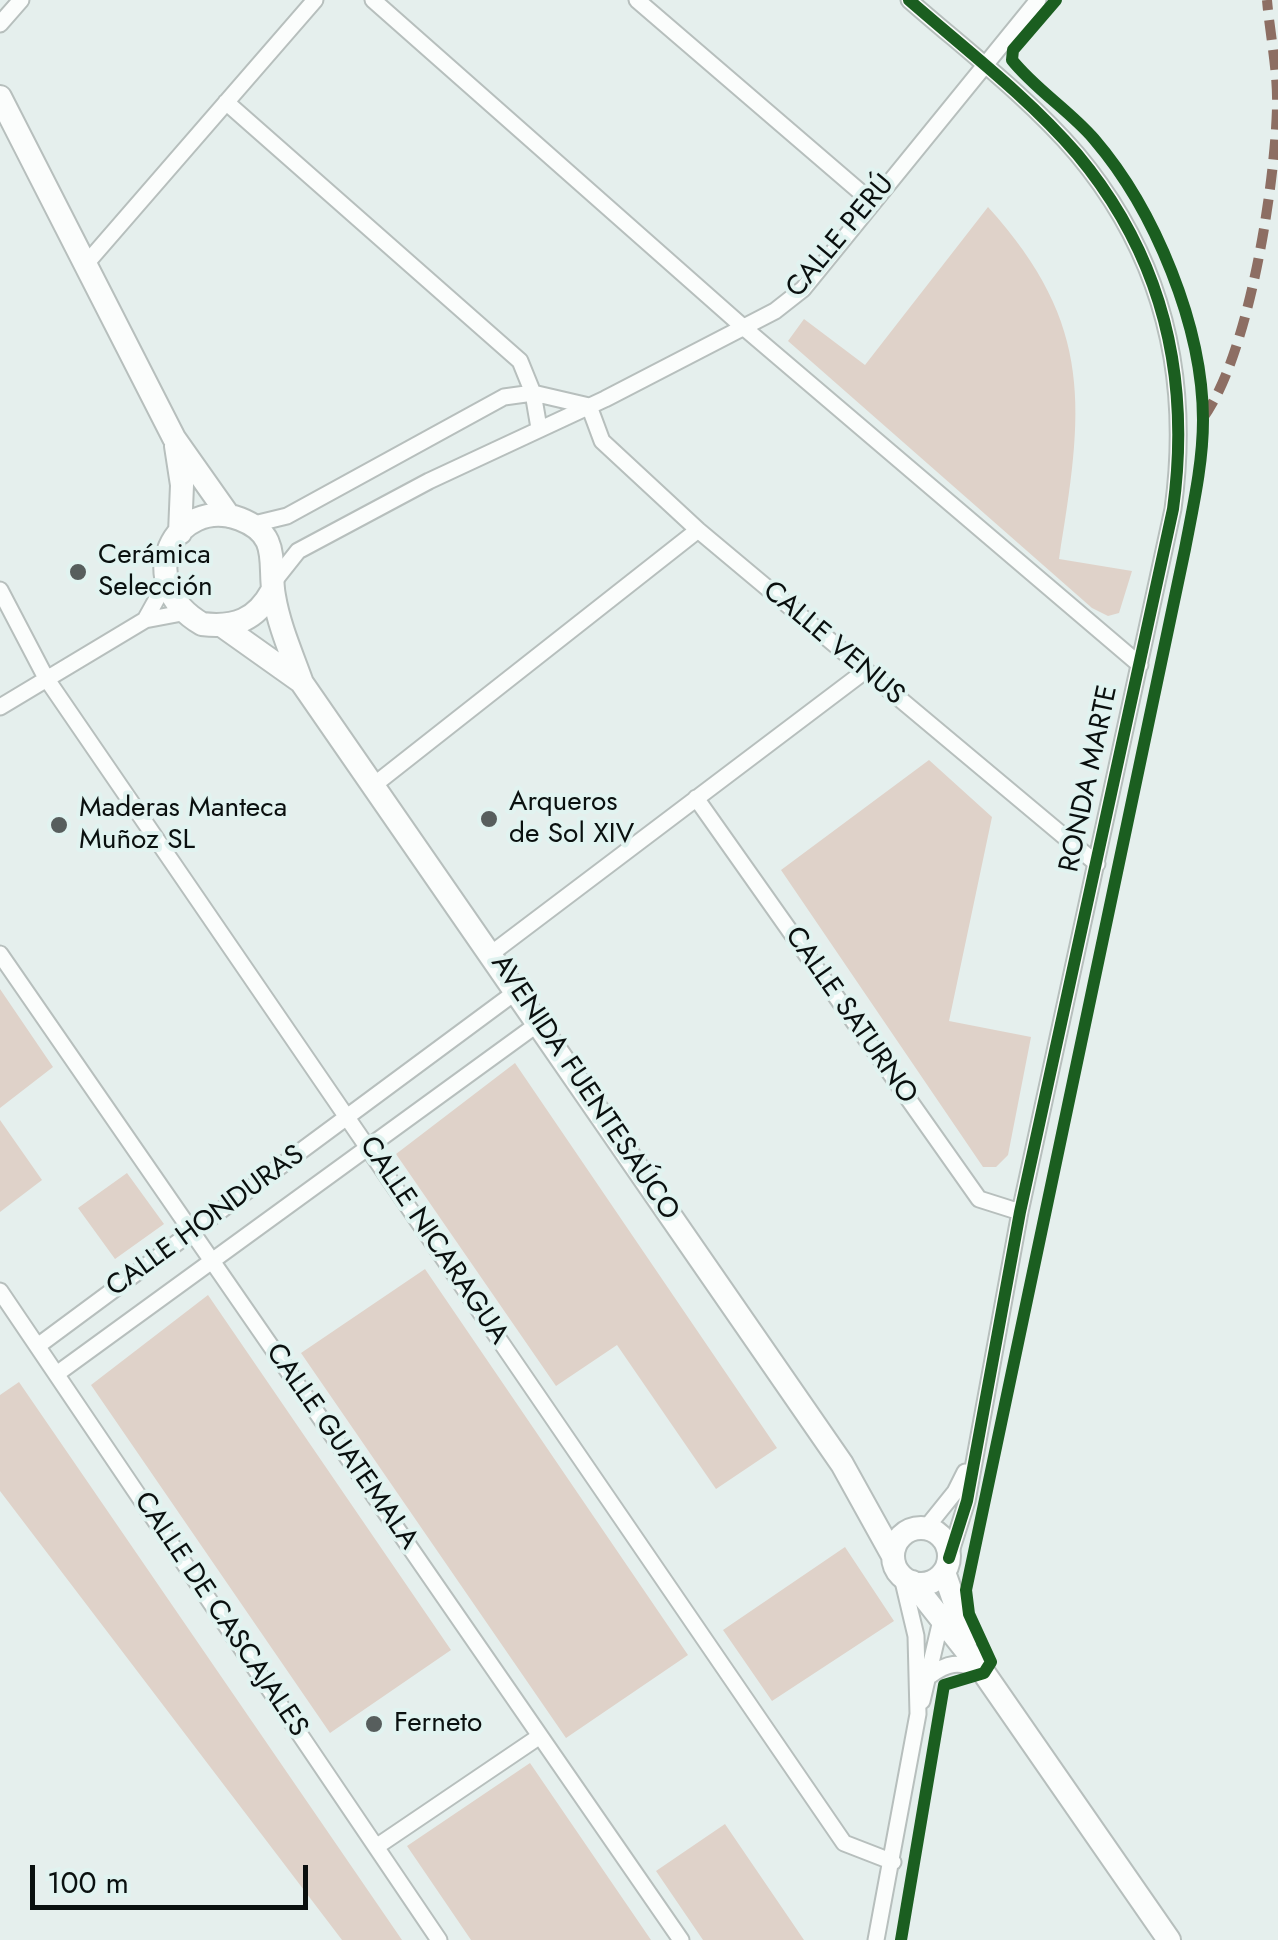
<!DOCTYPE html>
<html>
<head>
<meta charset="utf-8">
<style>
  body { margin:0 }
  #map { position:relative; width:1278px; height:1940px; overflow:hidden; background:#e5efed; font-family:Jost,sans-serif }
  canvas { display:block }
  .scale { position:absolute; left:30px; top:1865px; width:278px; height:45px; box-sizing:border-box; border:5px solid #0a100f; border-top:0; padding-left:12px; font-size:30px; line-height:35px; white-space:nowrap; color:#0a100f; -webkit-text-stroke:8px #e1f3f0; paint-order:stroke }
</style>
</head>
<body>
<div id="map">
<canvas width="1278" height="1940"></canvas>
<div class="scale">100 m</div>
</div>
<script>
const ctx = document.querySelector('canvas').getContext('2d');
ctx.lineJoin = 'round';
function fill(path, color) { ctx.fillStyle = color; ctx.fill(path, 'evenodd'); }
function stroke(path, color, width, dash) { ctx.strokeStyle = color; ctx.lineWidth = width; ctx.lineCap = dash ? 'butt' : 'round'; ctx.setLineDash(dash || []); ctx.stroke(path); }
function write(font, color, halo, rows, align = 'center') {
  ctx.font = font + ' Jost,sans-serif'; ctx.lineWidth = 8; ctx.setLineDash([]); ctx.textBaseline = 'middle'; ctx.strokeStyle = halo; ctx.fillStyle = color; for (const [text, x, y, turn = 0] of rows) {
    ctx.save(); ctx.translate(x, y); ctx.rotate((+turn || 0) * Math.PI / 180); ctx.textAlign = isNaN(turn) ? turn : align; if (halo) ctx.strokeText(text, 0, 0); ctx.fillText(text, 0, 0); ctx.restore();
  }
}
fill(new Path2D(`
  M988,207C1096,326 1083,411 1059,559L1132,571L1119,613L1108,616L1092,608L788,341L804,319L865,365Z
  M929,760L992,817L949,1021L1031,1037L1008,1155L996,1167H983L781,870Z
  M0,989L53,1067L0,1108Z
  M515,1063L777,1448L716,1489L617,1345L556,1386L396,1154Z
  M0,1120L42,1180L0,1212Z
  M127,1173L164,1224L115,1259L78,1208Z
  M425,1269L688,1655L566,1738L301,1353Z
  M208,1295L451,1650L330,1733L91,1385Z
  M19,1382L402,1940H342L0,1491V1395Z
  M845,1547L894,1621L772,1701L723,1630Z
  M530,1763L651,1940H471L407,1846Z
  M725,1824L804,1940H703L656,1871Z`), '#dfd2c9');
const street = new Path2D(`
  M373,0L742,326L1140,665
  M637,0L872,202
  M909,0C965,49 1028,97 1077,154C1164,258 1191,378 1173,509L1020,1212L967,1501L949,1558
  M0,24L21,0
  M226,102L520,361L533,393L539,428
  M85,265L315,0
  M589,406L602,441L698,530L1097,864
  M250,525L287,516L504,397L533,393L589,406
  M275,580L298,551L429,481L605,399L775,311L803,289L1038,0
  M0,590L46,678L844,1843L893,1862
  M145,620L165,584
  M0,707L145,620L182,613
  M374,785L698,530
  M696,798L979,1199L1020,1212
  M492,953L865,671
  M0,954L681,1940
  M0,1291L439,1940
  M39,1345L517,991
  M58,1373L539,1023
  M926,1528L955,1492L965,1472
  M931,1675C947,1663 959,1661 977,1669
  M922,1701L942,1616
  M376,1847L540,1736
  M876,1940L918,1714L916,1636L902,1577`);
const secondary = new Path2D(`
  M0,97L174,438L229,516
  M176,446L182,485L180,533
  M272,591C256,620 235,628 202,624C130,582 176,495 240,519C282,535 268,564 274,596C279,626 292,655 302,683L842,1464L893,1556
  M224,627L300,681
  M893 1556a28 28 0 1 1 56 0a28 28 0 1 1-56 0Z
  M944,1572L967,1638
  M912,1582L984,1673L1169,1940`);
stroke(street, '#b7bfbd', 19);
stroke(secondary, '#b7bfbd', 26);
stroke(street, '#fbfdfc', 15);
stroke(secondary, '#fbfdfc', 22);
stroke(new Path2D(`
  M1203,418C1249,355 1275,186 1277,107C1278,72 1270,35 1267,0`), '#8d6e63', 10, [20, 10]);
stroke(new Path2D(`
  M909,0C965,49 1028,97 1077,154C1164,258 1191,378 1173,509L1020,1212L967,1501L949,1558
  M901,1940L944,1685L984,1673L991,1662L969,1614L966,1590L1185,549C1193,507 1203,463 1203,420C1203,327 1155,210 1094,139C1070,111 1035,89 1012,60L1013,50L1056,0`), '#1b5e20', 12);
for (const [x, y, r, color] of [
  [78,572,10,"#575e5d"],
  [489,819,10,"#575e5d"],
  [59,825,10,"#575e5d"],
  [374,1724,10,"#575e5d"]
]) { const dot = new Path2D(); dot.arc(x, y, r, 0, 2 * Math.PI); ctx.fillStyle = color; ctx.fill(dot); stroke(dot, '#e1f3f0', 4); }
write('28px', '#0a100f', '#e1f3f0', [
  ["CALLE PERÚ",841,237,-50],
  ["CALLE VENUS",833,644,40],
  ["RONDA MARTE",1090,779,-78],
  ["CALLE SATURNO",850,1016,55],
  ["AVENIDA FUENTESAÚCO",584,1088,56],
  ["CALLE HONDURAS",206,1222,-36],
  ["CALLE NICARAGUA",433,1241,56],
  ["CALLE GUATEMALA",341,1447,55],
  ["CALLE DE CASCAJALES",220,1615,56]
]);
write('28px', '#0a100f', '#e1f3f0', [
  ["Cerámica",98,556],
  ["Selección",98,588],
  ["Arqueros",509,803],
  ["de Sol XIV",509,835],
  ["Maderas Manteca",79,809],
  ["Muñoz SL",79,841],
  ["Ferneto",394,1724]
], 'left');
</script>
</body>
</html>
